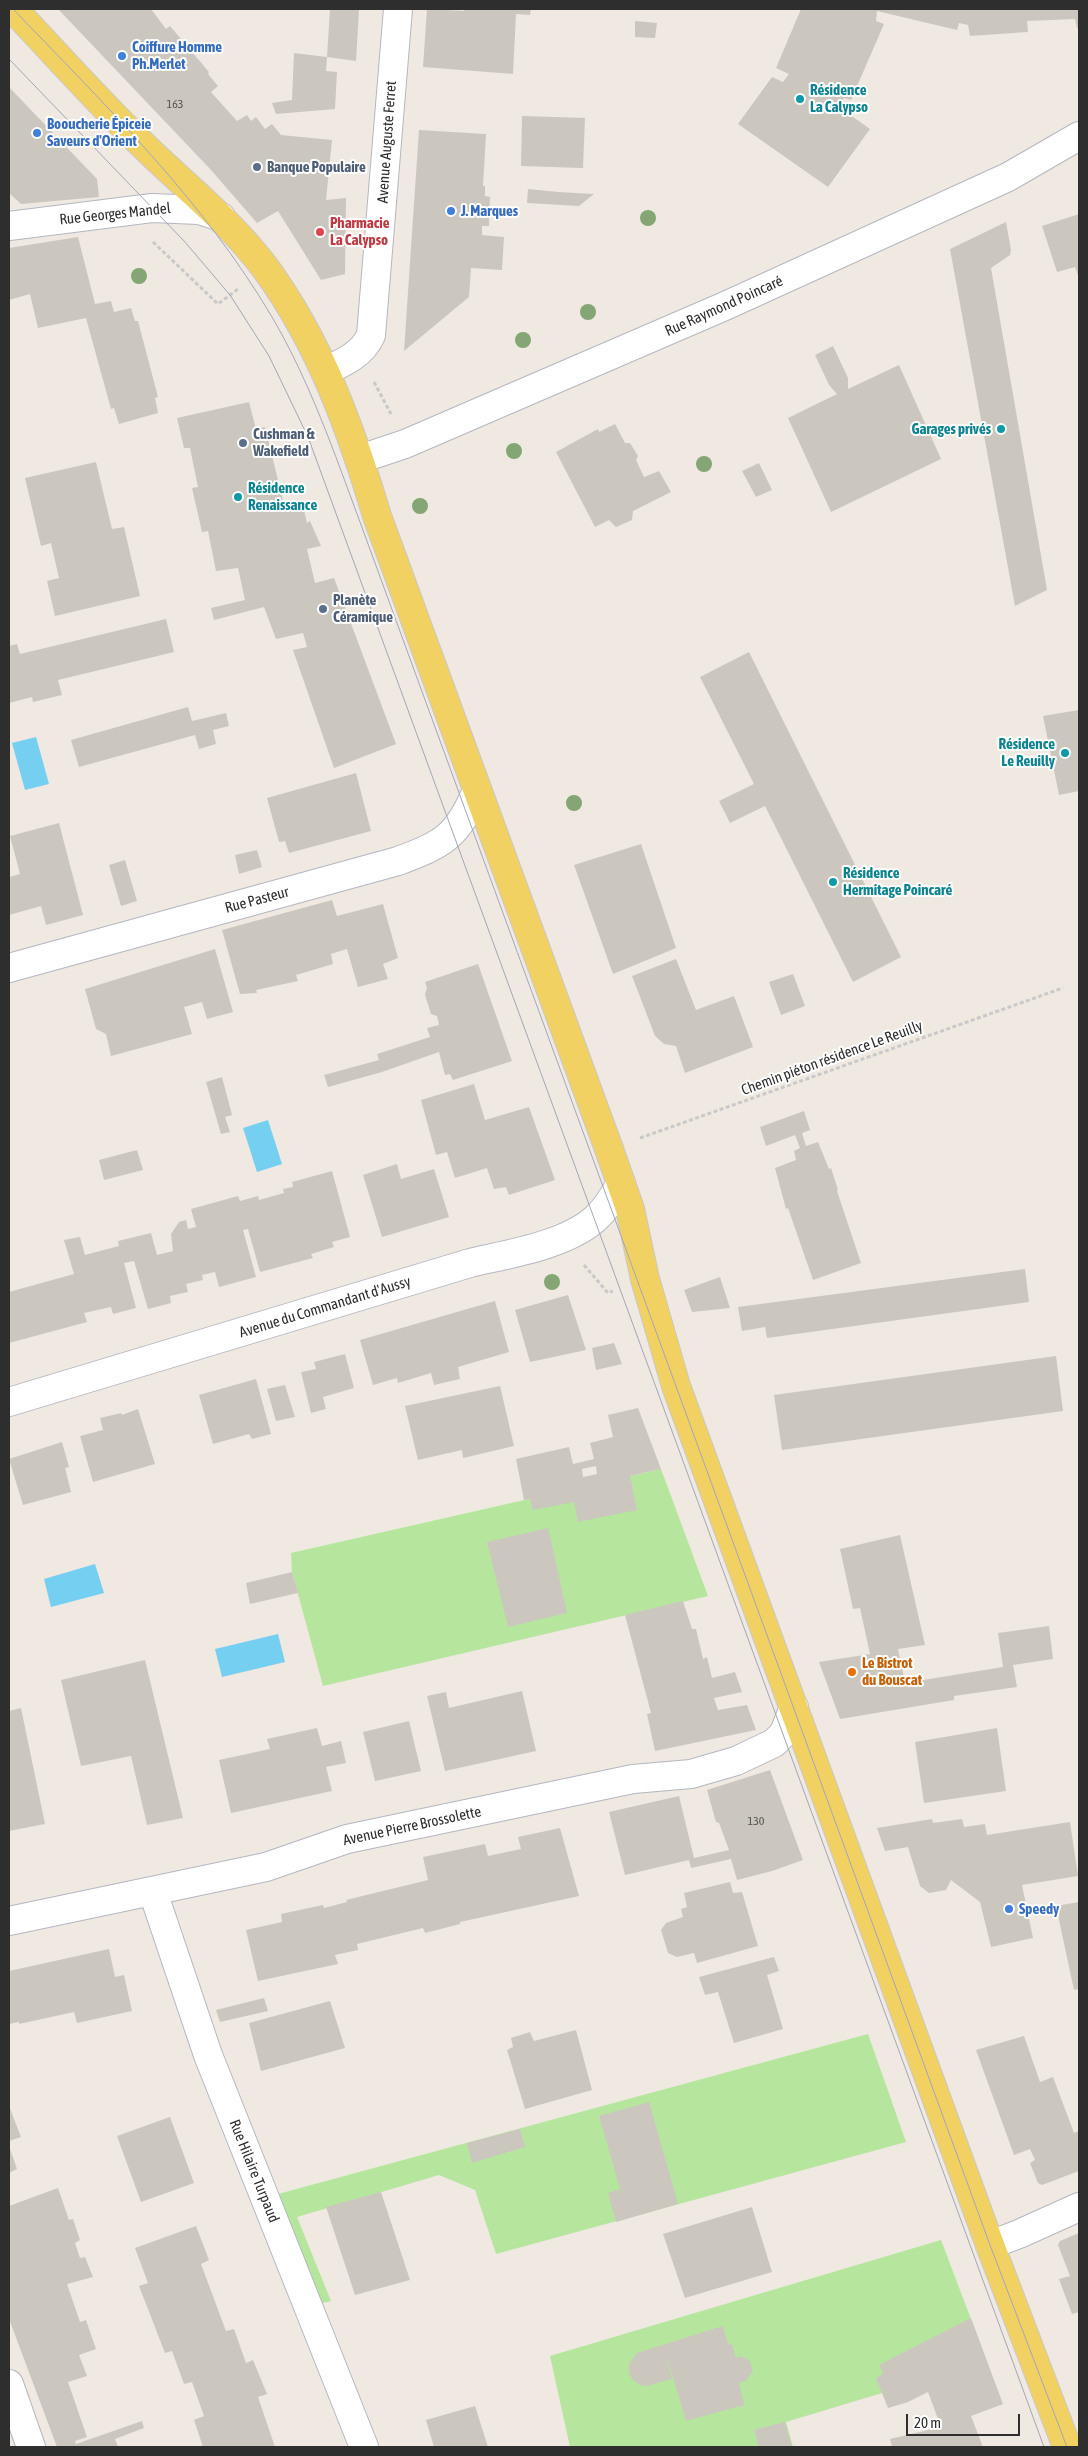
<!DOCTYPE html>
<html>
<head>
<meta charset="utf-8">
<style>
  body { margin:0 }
  #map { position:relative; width:1088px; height:2456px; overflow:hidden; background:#efe9e1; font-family:"Asap Condensed",sans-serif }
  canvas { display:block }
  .frame { position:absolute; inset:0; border:10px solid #2e2e2e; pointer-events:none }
  .scale { position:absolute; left:906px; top:2414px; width:114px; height:22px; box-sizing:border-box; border:2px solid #2e2e2e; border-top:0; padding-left:6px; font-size:15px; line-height:18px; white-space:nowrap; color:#2e2e2e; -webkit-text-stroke:4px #fff; paint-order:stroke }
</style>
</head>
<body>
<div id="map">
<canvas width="1088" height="2456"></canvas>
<div class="frame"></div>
<div class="scale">20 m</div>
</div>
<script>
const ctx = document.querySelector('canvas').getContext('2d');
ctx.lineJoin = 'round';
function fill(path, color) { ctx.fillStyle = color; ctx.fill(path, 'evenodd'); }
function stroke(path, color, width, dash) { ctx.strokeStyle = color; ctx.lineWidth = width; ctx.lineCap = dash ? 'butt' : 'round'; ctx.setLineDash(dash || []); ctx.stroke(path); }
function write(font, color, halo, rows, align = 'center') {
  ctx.font = font + ' "Asap Condensed",sans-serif'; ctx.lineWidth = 4; ctx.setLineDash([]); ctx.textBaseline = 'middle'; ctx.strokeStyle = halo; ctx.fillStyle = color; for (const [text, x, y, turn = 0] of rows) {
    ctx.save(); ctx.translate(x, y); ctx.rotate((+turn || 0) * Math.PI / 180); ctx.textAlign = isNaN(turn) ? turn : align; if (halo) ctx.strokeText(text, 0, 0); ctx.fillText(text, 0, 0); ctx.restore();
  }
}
fill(new Path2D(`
  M661,1469L708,1596L323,1686L292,1572L291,1553Z
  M868,2034L906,2142L496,2254L475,2190L439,2175L297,2217L331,2301L314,2305L278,2194Z
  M941,2240L982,2348L882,2393L786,2422L793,2447H570L550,2356Z`), '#b6e59e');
fill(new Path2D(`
  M36,737L49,784L25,790L12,743Z
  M268,1120L282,1164L257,1172L243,1128Z
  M95,1564L104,1593L51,1607L44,1579Z
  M278,1634L285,1662L222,1677L215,1649Z`), '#75cff0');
fill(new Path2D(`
  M58,9H151L166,29L170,26L209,72L208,74L218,86L211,92L237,121L247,115L251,121L256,117L265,129L272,124L281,135L332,140L326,200L346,198L345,274L321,280L278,211L257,223L211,170Z
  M330,9H359L356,61L327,57Z
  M427,9L464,11V9H531L530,15L516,14L513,74L423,67Z
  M801,9H1079V28H1077L1075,19L1027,21L1028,32L970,36L968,25L959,23L957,30L877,11L876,21L884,24L851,100L844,98L839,107L870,129L828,187L738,124L772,77L783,82L789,74L776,68Z
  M635,21L657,23L655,38L635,37Z
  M294,53L327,57L326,71L337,72L335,109L276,114L272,103L292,100Z
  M9,87L97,179L99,197L21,204L9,193Z
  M522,116L585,118L583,168L521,166Z
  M419,130L486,134L483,186H485V196L490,197L489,226H482V235L504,237L502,270L471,268L469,297L404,351Z
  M528,189L558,192L594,194L579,206L527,203Z
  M1079,214V278L1075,267L1057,272L1042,226Z
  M1006,222L1011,250L1010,255L991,268L1047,590L1015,606L950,249Z
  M78,237L95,304L111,301L114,312L131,308L135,321H138L158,397L155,398L158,413L119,424L114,408L111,409L86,318L38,328L30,294L9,300V248Z
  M833,346L848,378V389L899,365L941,459L831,512L788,418L837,394L829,385L815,355Z
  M249,402L256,429L265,427L285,509L303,506L307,523L310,521L321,546L307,549L315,583L334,578L396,744L334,768L293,650L307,647L303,633L276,639L264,607L214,620L211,608L245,600L238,568L216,571L208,531L202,532L192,488L198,487L190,448H184L177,418Z
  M615,424L625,443H630L638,456L636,460L644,477L659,471L671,492L633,511L632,520L616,527L609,520L595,527L556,452L598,429L599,432Z
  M96,462L112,529L124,527L140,596L55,616L47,581L59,578L51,543L41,546L25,478Z
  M759,463L772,490L756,497L742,471Z
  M166,619L174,652L58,680L62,695L33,702L32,697L9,703V646L17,644L20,654Z
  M749,652L901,957L853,982L765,806L730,823L719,801L754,784L700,677Z
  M188,707L192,721L226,713L229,726L213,730L216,744L199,749L195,735L79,767L71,740Z
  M1079,710V791L1059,795L1043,716Z
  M356,773L371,831L289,853L285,841L279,842L267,798Z
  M59,823L83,915L46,925L41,906L9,915V877L20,874L10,836Z
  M641,844L676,948L613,974L574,865Z
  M257,850L262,867L239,874L235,855Z
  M125,860L137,901L121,906L109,865Z
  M332,900L337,916L383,904L398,958L383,964L388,979L358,987L347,949L331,954L333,964L296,975L298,981L256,990L257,993L240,994L222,930Z
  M215,949L233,1012L207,1019L202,1002L184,1007L192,1034L111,1056L106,1034L96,1029L85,989Z
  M676,959L696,1010L734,996L753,1047L685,1073L676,1046L664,1044L655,1036L632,976Z
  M478,964L512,1061L453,1080L450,1074L445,1075L439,1052L382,1072L328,1087L324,1075L379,1060L377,1054L430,1037L427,1028L439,1025L437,1016L431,1014L425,995L427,988L425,982Z
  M793,974L805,1006L781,1015L769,982Z
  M222,1077L232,1115L225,1117L230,1132L221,1134L206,1082Z
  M474,1084L485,1120L529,1107L555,1180L509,1195L506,1187L494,1189L487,1168L455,1178L447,1152L436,1155L421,1100Z
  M804,1111L810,1130L802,1133L806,1146L818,1142L829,1169L831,1168L838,1190L837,1191L861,1263L813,1280L788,1208L786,1209L775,1168L796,1160L794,1151L800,1148L795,1135L766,1146L760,1127Z
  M137,1150L143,1170L104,1180L99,1160Z
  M397,1164L401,1179L434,1169L449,1217L382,1237L363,1175Z
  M332,1171L350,1237L332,1242L334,1247L311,1254L313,1258L260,1272L248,1229L243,1230L256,1277L219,1287L215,1272L202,1275L203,1280L186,1284L188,1292L170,1296L171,1303L148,1309L134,1261L124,1263L136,1308L113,1314L111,1307L84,1313L87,1322L9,1343V1292L74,1274L64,1240L80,1237L85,1255L119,1246L118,1241L151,1233L157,1255L173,1251L171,1234L179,1222L186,1220L188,1229L196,1227L191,1209L238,1196L240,1201L258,1196L259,1200L284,1193L283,1189L293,1187L292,1182Z
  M1025,1269L1029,1302L767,1338L765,1327L742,1331L738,1307Z
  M720,1277L730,1308L692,1312L684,1290Z
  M568,1295L586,1350L530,1362L515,1310Z
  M495,1301L509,1352L458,1367L460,1379L434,1385L431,1373L398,1383L397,1378L373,1385L360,1340Z
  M614,1343L622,1364L596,1370L592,1348Z
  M345,1354L354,1388L323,1397L326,1409L311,1413L301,1372L316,1369L314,1362Z
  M1056,1356L1063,1411L782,1450L774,1395Z
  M256,1379L271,1434L252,1439L249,1434L213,1444L199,1395Z
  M285,1385L295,1417L276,1421L267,1389Z
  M500,1386L514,1446L463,1458L462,1450L418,1460L405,1406Z
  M638,1408L661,1469L630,1476L637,1510L578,1522L574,1502L533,1510L530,1499L524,1500L516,1459L569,1447L573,1464L594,1459L590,1443L613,1437L608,1415ZM596,1466L597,1474L583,1477L582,1469Z
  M138,1409L155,1464L93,1482L80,1436L103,1430L100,1418L121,1413L122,1415Z
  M62,1442L69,1467L65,1468L71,1492L23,1505L9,1459Z
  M548,1528L567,1613L508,1627L487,1542Z
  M900,1535L925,1645L898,1649L905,1683L1003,1667L998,1633L1049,1626L1053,1659L1013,1665L1017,1687L954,1696V1700L840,1719L819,1662L870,1654L860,1608L853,1609L840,1549Z
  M292,1572L298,1593L250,1604L246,1583Z
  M683,1601L692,1629H696L703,1659L707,1657L712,1678L735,1672L742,1692L714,1698L718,1710L747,1705L756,1730L655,1751L647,1714L651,1713L625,1615Z
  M145,1660L183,1818L147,1825L131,1756L81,1766L61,1680Z
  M522,1691L536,1751L445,1771L427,1696L446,1692L449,1708Z
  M21,1708L45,1824L9,1831V1711Z
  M409,1721L421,1771L375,1781L363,1732Z
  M317,1728L322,1746L341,1741L346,1763L326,1767L332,1791L231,1813L219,1760L270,1749L267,1739Z
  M997,1728L1006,1791L924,1803L915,1742Z
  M770,1770L803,1860L772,1871L737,1880L731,1859L691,1868L689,1860L625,1875L609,1812L679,1796L694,1858L729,1850L719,1823L716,1822L707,1790Z
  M932,1819L933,1823L962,1819L964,1827L985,1824L987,1835L1070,1822L1078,1876L1022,1885L1033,1938L991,1947L980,1902L951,1880L946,1890L929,1893L920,1886L908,1847L885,1851L877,1828Z
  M560,1828L579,1896L460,1922V1924L425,1933L423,1928L357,1944L358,1950L335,1955L338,1964L258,1981L246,1930L282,1922L281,1914L323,1905L324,1908L347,1902L346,1900L428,1880L423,1857L485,1844L488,1856L521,1849L518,1837Z
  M730,1882L733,1893L742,1892L758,1946L697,1963L694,1953L677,1957L668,1953L661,1930L666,1923L683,1917L681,1909L687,1907L684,1893Z
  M1079,1902V1989L1074,1990L1056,1906Z
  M109,1949L115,1977L124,1975L132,2011L77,2023L74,2012L19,2024V2022L9,2024V1971Z
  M774,1957L779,1971L767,1975L783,2029L734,2043L718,1992L705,1995L699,1977Z
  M264,1998L268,2011L220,2022L216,2010Z
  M330,2001L345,2048L261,2071L249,2023Z
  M576,2030L592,2090L525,2109L507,2050L513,2047L511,2038L530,2032L534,2041Z
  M1024,2036L1040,2082L1053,2077L1074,2133L1079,2131V2171L1042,2185L1038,2183L1030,2163L1035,2160L1030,2149L1014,2155L976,2050Z
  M649,2102L678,2204L616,2222L608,2193L620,2189L599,2116Z
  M9,2106L21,2137L9,2141Z
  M170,2117L194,2183L141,2202L117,2136Z
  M520,2129L525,2147L472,2163L467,2143Z
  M9,2146L17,2169L9,2173Z
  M58,2188L69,2220L73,2219L80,2240L75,2243L80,2258L85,2257L93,2277L67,2284L80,2322L86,2320L96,2349L79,2355L87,2376L68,2382L87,2437L75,2441L76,2444L142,2421L144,2428L115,2439L118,2447H57L9,2319V2206Z
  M381,2192L410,2280L355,2295L326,2207Z
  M752,2207L772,2272L685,2298L663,2234Z
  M196,2226L209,2260L201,2264L226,2331L234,2329L246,2363L253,2360L267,2394L258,2397L275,2447H203L194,2420L204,2416L192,2382L184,2384L172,2351L165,2353L139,2286L148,2283L135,2248Z
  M1079,2233V2312L1072,2314L1059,2279L1070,2276L1058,2245L1060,2241Z
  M971,2318L1003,2404L971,2416L983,2447H892L890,2439L941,2427L928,2392L908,2402L888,2408L876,2378L883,2374L879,2365Z
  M723,2326L728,2345L732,2344L736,2358L741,2356L749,2360L753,2370L746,2381L739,2382L744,2405L686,2421L667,2357L672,2379L647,2386L640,2385L632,2379L629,2373V2364L637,2353Z
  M475,2406L488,2447H434L426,2420Z
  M785,2422L792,2447H759L754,2430Z`), '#cbc7bf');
const minor = new Path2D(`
  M9,226L152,208L199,210L221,217
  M325,371C343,363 363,354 371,335L398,9
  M360,459L405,444L725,306L1008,177L1079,136
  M9,968L398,861C444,844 458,836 477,790
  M9,1402L470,1263C508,1254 567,1245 596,1218C607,1208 614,1196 621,1183
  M153,1892L208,2055L364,2447
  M9,1921L266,1867L347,1839L633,1779L691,1774L736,1761L774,1743L784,1733L794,1707
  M990,2245L1019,2234L1079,2207
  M9,2384L31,2447`);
const major = new Path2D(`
  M13,9C57,55 100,104 146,148C187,188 232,223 266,269C320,343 351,429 377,516L609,1149L630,1209L645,1279L676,1386L990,2245L1067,2447`);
stroke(minor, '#b4b7c1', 30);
stroke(major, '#c9c9c9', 30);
stroke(new Path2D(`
  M153,242L218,304L238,289
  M374,382L391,414
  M640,1138L1063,988
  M584,1265L608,1293L613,1291`), '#c9c9c9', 3, [4, 2.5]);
stroke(minor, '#fff', 28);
stroke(major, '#f2d163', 28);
stroke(new Path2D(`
  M13,9C106,106 203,200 272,317C310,382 334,452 360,522L990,2245L1067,2447
  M9,59L185,242L230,295L269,356L308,437L1044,2447`), '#a3a6b8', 1);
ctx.fillStyle = '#84a574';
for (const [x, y] of [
  [648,218],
  [139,276],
  [588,312],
  [523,340],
  [514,451],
  [704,464],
  [420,506],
  [574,803],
  [552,1282]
]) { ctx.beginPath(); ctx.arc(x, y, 8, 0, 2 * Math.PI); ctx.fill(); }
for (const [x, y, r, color] of [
  [122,56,5,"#3f7fe0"],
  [800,99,5,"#0f9aa8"],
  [37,133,5,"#3f7fe0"],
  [257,167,5,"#5c6f8a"],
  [451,211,5,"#3f7fe0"],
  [320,232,5,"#e0444e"],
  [1001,429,5,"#0f9aa8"],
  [243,443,5,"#5c6f8a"],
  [238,497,5,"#0f9aa8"],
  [323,609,5,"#5c6f8a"],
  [1065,753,5,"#0f9aa8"],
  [833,882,5,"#0f9aa8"],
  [852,1672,5,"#e8710a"],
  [1009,1909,5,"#3f7fe0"]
]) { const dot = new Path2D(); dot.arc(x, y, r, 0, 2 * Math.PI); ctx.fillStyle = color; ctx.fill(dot); stroke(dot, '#fff', 2); }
write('12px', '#555452', null, [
  ["163",175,104],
  ["130",756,1821]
]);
write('bold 15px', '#366cbe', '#fff', [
  ["Coiffure Homme",132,47],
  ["Ph.Merlet",132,64],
  ["Booucherie Épiceie",47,124],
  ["Saveurs d'Orient",47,141],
  ["J. Marques",461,211],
  ["Speedy",1019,1909]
], 'left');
write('bold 15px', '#0d838f', '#fff', [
  ["Résidence",810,90],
  ["La Calypso",810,107],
  ["Garages privés",991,429,"right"],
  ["Résidence",248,488],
  ["Renaissance",248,505],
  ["Résidence",1055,744,"right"],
  ["Le Reuilly",1055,761,"right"],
  ["Résidence",843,873],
  ["Hermitage Poincaré",843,890]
], 'left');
write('15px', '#2e2e2e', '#fff', [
  ["Avenue Auguste Ferret",387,142,-86],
  ["Rue Georges Mandel",115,214,-6],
  ["Rue Raymond Poincaré",724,306,-24],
  ["Rue Pasteur",257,900,-15],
  ["Chemin piéton résidence Le Reuilly",832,1058,-20],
  ["Avenue du Commandant d'Aussy",325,1307,-17],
  ["Avenue Pierre Brossolette",412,1826,-12],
  ["Rue Hilaire Turpaud",254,2171,68]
]);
write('bold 15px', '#4e5e75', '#fff', [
  ["Banque Populaire",267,167],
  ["Cushman &",253,434],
  ["Wakefield",253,451],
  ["Planète",333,600],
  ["Céramique",333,617]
], 'left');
write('bold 15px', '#be3a42', '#fff', [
  ["Pharmacie",330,223],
  ["La Calypso",330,240]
], 'left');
write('bold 15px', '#c56008', '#fff', [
  ["Le Bistrot",862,1663],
  ["du Bouscat",862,1680]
], 'left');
</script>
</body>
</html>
